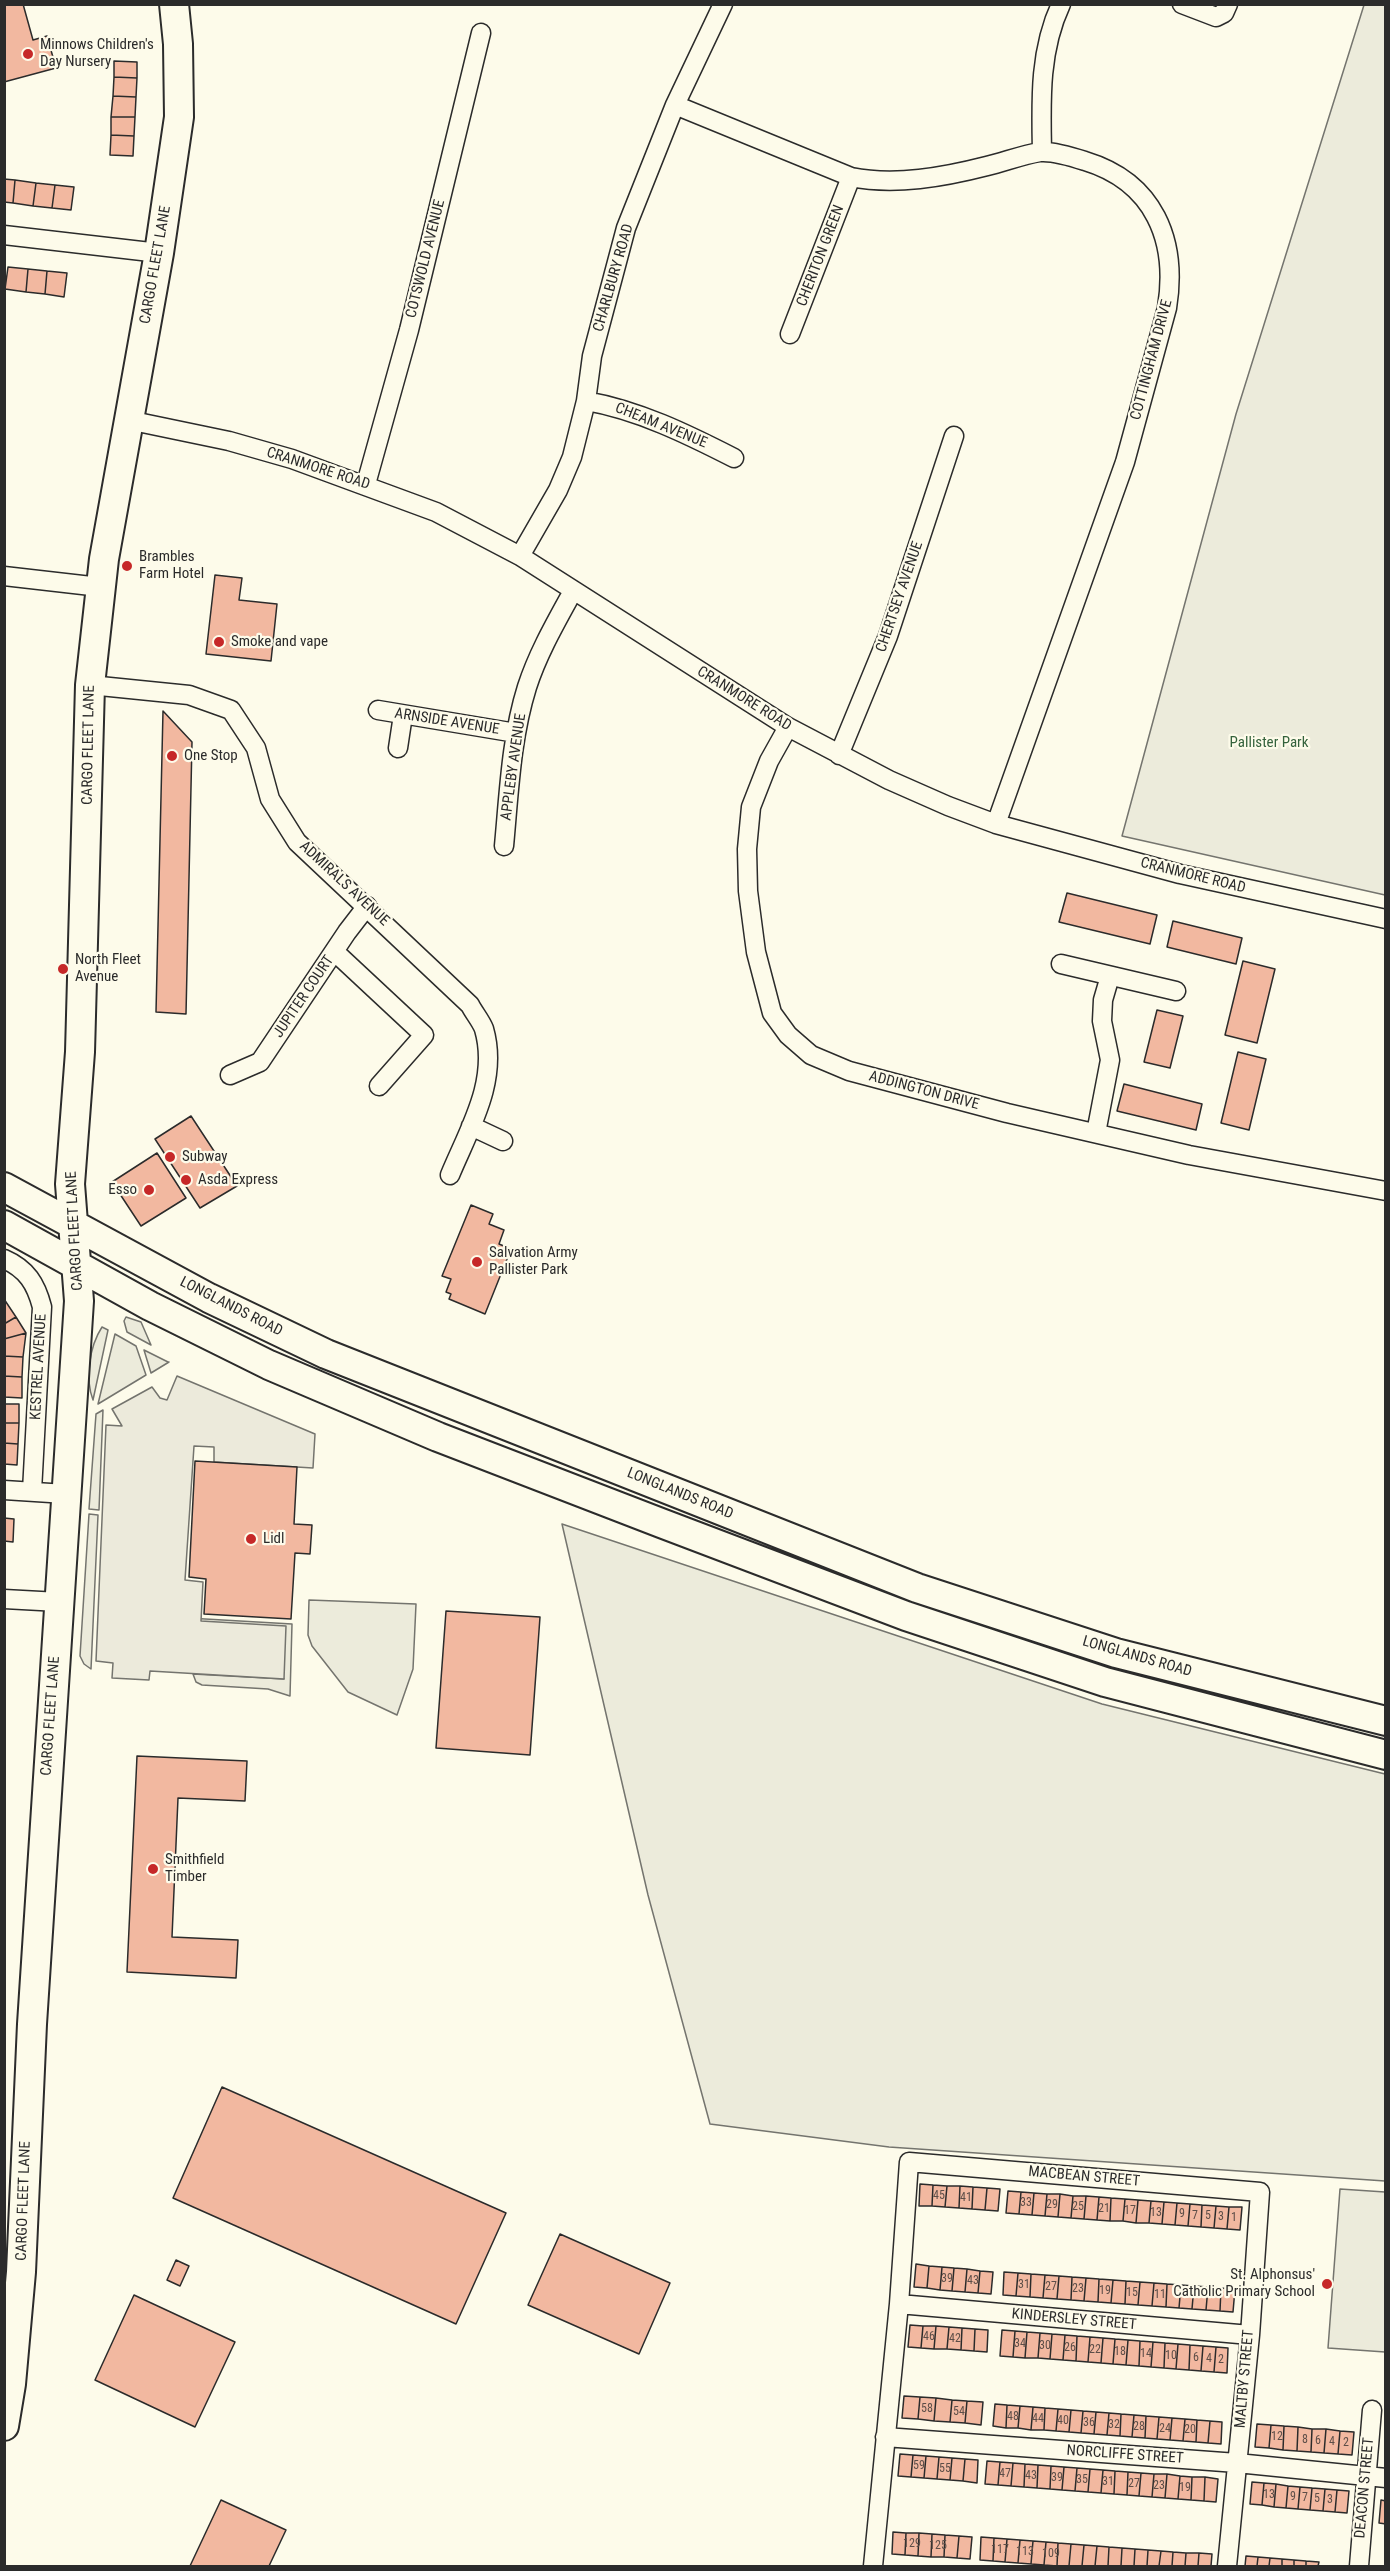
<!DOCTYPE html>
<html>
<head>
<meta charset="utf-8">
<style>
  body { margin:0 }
  #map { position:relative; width:1390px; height:2571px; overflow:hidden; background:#fdfbea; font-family:"Roboto Condensed",sans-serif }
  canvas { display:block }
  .frame { position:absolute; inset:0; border:6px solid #2b2b2b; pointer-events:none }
</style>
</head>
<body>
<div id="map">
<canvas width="1390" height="2571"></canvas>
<div class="frame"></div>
</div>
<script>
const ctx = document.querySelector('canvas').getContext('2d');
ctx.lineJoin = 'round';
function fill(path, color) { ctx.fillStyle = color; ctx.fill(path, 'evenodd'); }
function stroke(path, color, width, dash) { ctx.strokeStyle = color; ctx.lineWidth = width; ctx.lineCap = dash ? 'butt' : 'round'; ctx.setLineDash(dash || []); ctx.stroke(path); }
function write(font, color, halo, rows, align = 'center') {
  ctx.font = font + ' "Roboto Condensed",sans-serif'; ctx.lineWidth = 4.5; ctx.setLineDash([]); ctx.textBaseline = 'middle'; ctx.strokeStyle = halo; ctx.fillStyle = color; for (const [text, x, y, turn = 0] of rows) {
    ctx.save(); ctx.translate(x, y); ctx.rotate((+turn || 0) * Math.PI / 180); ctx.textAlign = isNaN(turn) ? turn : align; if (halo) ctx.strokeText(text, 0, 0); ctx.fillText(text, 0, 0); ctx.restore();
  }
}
const green = new Path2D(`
  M1364,5H1386L1385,895L1122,836L1236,414Z
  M126,1317L141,1322L151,1345L127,1332L124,1321Z
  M102,1327L108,1330L93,1400C85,1379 89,1347 102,1327Z
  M115,1334L136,1346L146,1375L98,1404Z
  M144,1350L168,1362H169L151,1373Z
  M103,1410L99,1510L89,1509L96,1414Z
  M89,1514L98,1515L91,1669L84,1664L80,1656Z
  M562,1524L1102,1704L1385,1774V2181L889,2147L710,2124L648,1895Z
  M309,1600L416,1604L413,1669L397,1715L348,1692L312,1646L308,1635Z
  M188,1618L292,1624L290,1696L268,1689L202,1685L196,1682L193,1674L284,1679Z
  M1340,2189L1385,2192V2352L1328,2348Z`);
fill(green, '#ecebdb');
stroke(green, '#74746e', 1.5);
const parking = new Path2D(`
  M177,1376L315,1434L313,1468L214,1462V1447L194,1446L185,1580L203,1582L201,1621L286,1626L284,1679L150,1671L149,1680L112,1678L113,1663L96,1661L106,1425L122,1426L112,1409L152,1387L160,1398L167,1400Z`);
fill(parking, '#eceadb');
stroke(parking, '#74746e', 1.5);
const building = new Path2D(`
  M4,4H23L33,40L47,36L56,68L4,82Z
  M114,61L137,62V78L114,77Z
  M114,77L137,78L136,97L113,96Z
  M113,96L136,97L135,117H111Z
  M111,117H135L134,136L111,135Z
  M111,135L134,136L133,156L110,155Z
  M4,179L15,180L13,203L4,202Z
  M15,180L36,183L33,206L13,203Z
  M36,183L55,185L52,208L33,206Z
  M55,185L74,187L71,210L52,208Z
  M8,267L28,269L26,292L5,289Z
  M28,269L47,271L45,294L26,292Z
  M47,271L67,273L64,297L45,294Z
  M215,575L242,578L239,600L277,604L271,661L206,654Z
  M163,711L192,742L186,1014L156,1012Z
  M1067,893L1157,915L1150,944L1059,922Z
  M1173,921L1242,938L1236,964L1167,947Z
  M1243,961L1275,969L1257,1043L1225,1035Z
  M1157,1010L1183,1016L1170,1068L1144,1062Z
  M1238,1052L1266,1059L1249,1130L1221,1123Z
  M1124,1084L1202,1104L1196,1130L1117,1111Z
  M191,1116L237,1186L200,1208L155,1139Z
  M157,1153L186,1198L141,1226L112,1182Z
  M471,1205L493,1214L489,1224L504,1230L499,1244L511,1249L485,1314L449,1299L451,1294L446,1292L451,1279L442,1276Z
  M4,1299L16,1317L4,1324Z
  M16,1317L26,1333L4,1339V1324Z
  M26,1333L23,1357L4,1356V1339Z
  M4,1356L23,1357L22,1377L4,1376Z
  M4,1376L22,1377V1398L4,1397Z
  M4,1404H19V1423H4Z
  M4,1423H19L18,1444L4,1443Z
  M4,1443L18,1444L17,1465L4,1464Z
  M195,1461L297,1467L294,1524L312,1525L310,1554L295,1553L291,1619L204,1614L206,1579L189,1577Z
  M4,1518L14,1519L13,1542L4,1541Z
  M446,1611L540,1617L530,1755L436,1748Z
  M137,1756L247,1761L245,1801L178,1798L172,1937L238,1940L236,1978L127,1972Z
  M222,2087L506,2213L456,2324L173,2198Z
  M920,2184L933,2185L932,2206H919Z
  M933,2185L947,2186L945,2207L932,2206Z
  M947,2186H960L959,2208L945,2207Z
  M960,2186L973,2187L972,2209L959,2208Z
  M973,2187L987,2188L985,2210L972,2209Z
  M987,2188L1000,2189L998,2211L985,2210Z
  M1008,2191L1021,2192L1019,2214L1006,2213Z
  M1021,2192L1034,2193L1032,2215L1019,2214Z
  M1034,2193L1047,2194L1045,2216L1032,2215Z
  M1047,2194H1060L1058,2217L1045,2216Z
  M1060,2194L1073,2196L1071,2218L1058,2217Z
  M1073,2196H1086L1084,2219L1071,2218Z
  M1086,2196L1099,2197L1097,2220L1084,2219Z
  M1099,2197L1111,2198L1110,2221L1097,2220Z
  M1111,2198L1125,2199L1123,2221H1110Z
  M1125,2199L1138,2200L1136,2223L1123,2221Z
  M1138,2200L1151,2201L1149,2223H1136Z
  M1151,2201L1164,2202L1162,2224L1149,2223Z
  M1164,2202L1177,2203L1175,2225L1162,2224Z
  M1177,2203L1190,2204L1188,2226L1175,2225Z
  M1190,2204L1202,2205L1201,2227L1188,2226Z
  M1202,2205L1216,2206L1214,2228L1201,2227Z
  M1216,2206L1229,2207L1227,2229L1214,2228Z
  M1229,2207H1242L1240,2230L1227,2229Z
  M560,2234L670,2283L639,2354L528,2305Z
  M176,2260L189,2266L180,2286L167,2280Z
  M916,2264L929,2266L927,2288L914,2287Z
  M929,2266L942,2267L940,2290L927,2288Z
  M942,2267L954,2268L952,2291L940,2290Z
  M954,2268L967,2269L965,2292L952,2291Z
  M967,2269L980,2271L978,2293L965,2292Z
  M980,2271L993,2272L991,2294L978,2293Z
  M1004,2272L1018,2273L1016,2296L1003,2295Z
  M1018,2273L1031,2274L1030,2297L1016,2296Z
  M1031,2274L1045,2275L1043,2298L1030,2297Z
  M1045,2275L1059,2276L1057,2299L1043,2298Z
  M1059,2276L1072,2277L1071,2300L1057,2299Z
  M1072,2277L1086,2278L1084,2301L1071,2300Z
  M1086,2278L1099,2279L1098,2302L1084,2301Z
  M1099,2279L1113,2280L1111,2303L1098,2302Z
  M1113,2280L1126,2281L1125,2304L1111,2303Z
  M1126,2281L1140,2282L1138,2305L1125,2304Z
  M1140,2282L1154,2283L1152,2306L1138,2305Z
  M1154,2283L1167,2284L1166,2307L1152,2306Z
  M1167,2284L1181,2285L1179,2308L1166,2307Z
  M1181,2285L1194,2286L1192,2309L1179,2308Z
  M1194,2286L1208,2287L1206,2310L1192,2309Z
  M1208,2287L1221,2288L1220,2311L1206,2310Z
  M1221,2288L1235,2289L1233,2312L1220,2311Z
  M134,2295L235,2342L195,2427L95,2380Z
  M910,2325L923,2326L921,2348L908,2347Z
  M923,2326H936L934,2349L921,2348Z
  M936,2326L949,2327L947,2349H934Z
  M949,2327L962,2328L961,2350L947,2349Z
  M962,2328L975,2329L974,2351L961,2350Z
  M975,2329L988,2330L987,2352L974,2351Z
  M1002,2330L1015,2331L1013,2357L1000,2356Z
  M1015,2331L1027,2332L1025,2358L1013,2357Z
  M1027,2332L1040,2333L1038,2358H1025Z
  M1040,2333L1052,2334L1050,2359L1038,2358Z
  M1052,2334L1065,2335L1063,2360L1050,2359Z
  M1065,2335L1077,2336L1076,2361L1063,2360Z
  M1077,2336L1090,2337L1088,2362L1076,2361Z
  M1090,2337L1103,2338L1101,2363L1088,2362Z
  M1103,2338L1115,2339L1113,2364L1101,2363Z
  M1115,2339L1128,2340L1126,2365L1113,2364Z
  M1128,2340L1140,2341L1139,2366L1126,2365Z
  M1140,2341L1153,2342L1151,2367L1139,2366Z
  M1153,2342L1165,2343L1164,2368L1151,2367Z
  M1165,2343L1178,2344L1176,2369L1164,2368Z
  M1178,2344L1190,2345L1189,2370L1176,2369Z
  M1190,2345L1203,2346L1201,2371L1189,2370Z
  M1203,2346L1216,2347L1214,2372L1201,2371Z
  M1216,2347L1228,2348L1227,2373L1214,2372Z
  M904,2396L920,2397L918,2419L902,2418Z
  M920,2397L936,2398L934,2421L918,2419Z
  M936,2398L952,2400L950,2422L934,2421Z
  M952,2400L967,2401L965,2423L950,2422Z
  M967,2401L983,2402L981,2425L965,2423Z
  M995,2404L1007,2405L1006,2428L993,2426Z
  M1007,2405L1020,2406L1018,2428H1006Z
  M1020,2406L1033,2407L1031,2430L1018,2428Z
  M1033,2407L1045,2408L1044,2430H1031Z
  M1045,2408L1058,2409L1056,2431L1044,2430Z
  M1058,2409L1071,2410L1069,2432L1056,2431Z
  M1071,2410L1083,2411L1081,2433L1069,2432Z
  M1083,2411L1096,2412L1094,2434L1081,2433Z
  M1096,2412L1109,2413L1107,2435L1094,2434Z
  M1109,2413L1121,2414L1120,2436L1107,2435Z
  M1121,2414L1134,2415L1132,2437L1120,2436Z
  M1134,2415L1146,2416L1145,2438L1132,2437Z
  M1146,2416L1159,2417L1157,2439L1145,2438Z
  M1159,2417L1172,2418L1170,2440L1157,2439Z
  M1172,2418L1185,2419L1183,2441L1170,2440Z
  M1185,2419L1197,2420L1196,2442L1183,2441Z
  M1197,2420L1210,2421L1208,2443L1196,2442Z
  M1210,2421L1222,2422L1221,2444L1208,2443Z
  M1257,2424L1271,2425L1269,2448L1255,2447Z
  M1271,2425L1284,2426L1283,2450L1269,2448Z
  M1284,2426L1298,2427L1297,2451L1283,2450Z
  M1298,2427L1312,2429L1311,2452L1297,2451Z
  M1312,2429H1326L1324,2453L1311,2452Z
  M1326,2429L1340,2431L1338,2454L1324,2453Z
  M1340,2431L1354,2432L1352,2455L1338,2454Z
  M900,2454L913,2455L911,2477L898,2476Z
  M913,2455L926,2456L924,2478L911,2477Z
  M926,2456L939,2457L937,2479L924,2478Z
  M939,2457L952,2458L950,2480L937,2479Z
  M952,2458L965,2459L963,2481L950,2480Z
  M965,2459L978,2460L977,2483L963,2481Z
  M987,2461L1000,2462L998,2485L985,2484Z
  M1000,2462L1013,2463L1011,2486L998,2485Z
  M1013,2463L1025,2464L1024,2487L1011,2486Z
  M1025,2464L1038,2465L1037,2488L1024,2487Z
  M1038,2465L1051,2466L1050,2489L1037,2488Z
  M1051,2466L1064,2467L1062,2490L1050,2489Z
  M1064,2467L1077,2468L1075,2491L1062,2490Z
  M1077,2468L1090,2469L1088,2492L1075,2491Z
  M1090,2469L1103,2470L1101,2493L1088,2492Z
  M1103,2470L1115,2471L1114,2494L1101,2493Z
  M1115,2471L1128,2472L1127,2495L1114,2494Z
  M1128,2472L1141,2473L1139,2496L1127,2495Z
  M1141,2473L1154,2474L1152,2497L1139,2496Z
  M1154,2474H1167L1165,2498L1152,2497Z
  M1167,2474L1180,2476L1178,2499L1165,2498Z
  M1180,2476L1192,2477L1191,2500L1178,2499Z
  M1192,2477H1205L1204,2501L1191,2500Z
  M1205,2477L1218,2479L1216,2502L1204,2501Z
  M1252,2482L1264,2483L1262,2505L1250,2504Z
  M1264,2483L1276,2484L1274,2507L1262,2505Z
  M1276,2484L1288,2486L1286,2508L1274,2507Z
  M1288,2486L1300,2487L1298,2509L1286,2508Z
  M1300,2487L1312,2488L1310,2510L1298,2509Z
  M1312,2488L1325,2489L1323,2511L1310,2510Z
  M1325,2489L1337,2490L1335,2512L1323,2511Z
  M1337,2490L1349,2491L1347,2513L1335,2512Z
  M221,2500L286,2530L269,2566H190Z
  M1381,2500L1386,2501V2524L1379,2523Z
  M893,2532L906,2533L905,2555L892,2554Z
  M906,2533H919L918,2556L905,2555Z
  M919,2533L932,2534L931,2557L918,2556Z
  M932,2534L945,2535L944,2557H931Z
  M945,2535L959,2536L957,2558L944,2557Z
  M959,2536L972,2537L970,2559L957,2558Z
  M981,2537L994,2538L993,2561L980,2560Z
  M994,2538L1007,2539L1005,2562L993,2561Z
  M1007,2539L1020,2540L1018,2563L1005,2562Z
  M1020,2540L1033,2541L1031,2564L1018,2563Z
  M1033,2541L1046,2542L1044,2565L1031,2564Z
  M1046,2542L1058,2543L1057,2566L1044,2565Z
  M1058,2543L1071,2544L1069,2566H1057Z
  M1071,2544L1084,2545L1082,2566H1069Z
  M1084,2545L1097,2546L1095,2566H1082Z
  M1097,2546L1109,2547L1108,2566H1095Z
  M1109,2547L1122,2548L1121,2566H1108Z
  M1122,2548L1135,2549L1134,2566H1121Z
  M1135,2549L1148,2550L1147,2566H1134Z
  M1148,2550L1161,2551L1159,2566H1147Z
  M1161,2551L1173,2552L1172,2566H1159Z
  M1173,2552L1186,2553L1185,2566H1172Z
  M1186,2553H1199L1198,2566H1185Z
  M1199,2553L1212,2554L1211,2566H1198Z
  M1246,2556L1258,2557L1257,2566H1245Z
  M1258,2557L1270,2558L1269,2566H1257Z
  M1270,2558L1282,2559V2566H1269Z
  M1282,2559L1294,2560V2566H1282Z
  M1294,2560L1306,2561V2566H1294Z
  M1306,2561L1319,2562L1318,2566H1306Z`);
fill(building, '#f2b8a0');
stroke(building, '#2b2b2b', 1.5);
const minor = new Path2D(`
  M1182,4L1216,17L1224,13L1228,4
  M675,105L851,177C895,186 944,177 987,166C1004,162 1022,155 1040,152C1053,151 1073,157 1085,161C1154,182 1178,240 1167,308L1125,462L996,824
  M1042,152C1041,101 1039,51 1061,4
  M4,235L159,253
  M790,334L851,177
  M586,401C638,410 687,434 734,458
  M128,420L229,441L292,459L436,512L520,556L788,727L889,780L948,806L996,824L1180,874L1386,919
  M366,484L409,330L481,33
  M520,556L558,490L572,457L586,401L592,356L626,228L675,105L723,4
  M4,576L100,587
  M90,685L189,695L231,710L256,748L270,799L297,842L470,1005C474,1013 481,1021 484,1029C499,1081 469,1129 450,1175
  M378,710L516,733
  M788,727L769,761L751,807L747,849L748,891L756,952L772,1013L788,1035L811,1055L849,1071L1007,1113L1189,1155L1386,1191
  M398,748L403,715
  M839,755L888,636L954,436
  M504,846C509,793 511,738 527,687C538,653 556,622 573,591
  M335,952L424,1035L379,1086
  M1061,964L1176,991
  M230,1075L260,1062L347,932L367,906
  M471,1126L503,1141
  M1096,1133L1110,1060L1102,1021L1103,1000L1110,976
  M4,1259C27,1269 36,1284 42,1307L32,1491
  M4,1490L66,1494
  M4,1599L59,1602
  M899,2304L1250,2335
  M885,2437L1237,2463L1386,2478
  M873,2566L899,2304L909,2162L1260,2192L1250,2335L1227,2566
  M1359,2566L1372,2410`);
const primary = new Path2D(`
  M4,1187L209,1298L326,1354L917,1588L1116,1653L1386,1721
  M4,1225L150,1306L269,1365L438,1437L661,1523L906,1616L1105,1682L1386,1755
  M4,2426L11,2384L21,2272L32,2024L79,1301L70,1184L80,1052L90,685L104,559L159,253L179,117L178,44L174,4`);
stroke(minor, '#2b2b2b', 21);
stroke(primary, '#2b2b2b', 32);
stroke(minor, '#fdfbea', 18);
stroke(primary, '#fdfbea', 28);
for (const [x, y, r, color] of [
  [28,54,6,"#c62828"],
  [127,566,6,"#c62828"],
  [219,642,6,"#c62828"],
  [172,756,6,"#c62828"],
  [63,969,6,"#c62828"],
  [170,1157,6,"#c62828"],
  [186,1180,6,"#c62828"],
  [149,1190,6,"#c62828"],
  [477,1262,6,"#c62828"],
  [251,1539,6,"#c62828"],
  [153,1869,6,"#c62828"],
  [1327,2284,6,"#c62828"]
]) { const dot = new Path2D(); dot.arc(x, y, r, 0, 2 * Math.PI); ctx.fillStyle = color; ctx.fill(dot); stroke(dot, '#fdfbea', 2); }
write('12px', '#5d4e48', null, [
  ["45",939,2196],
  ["41",966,2198],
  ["33",1026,2203],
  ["29",1052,2205],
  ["25",1078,2207],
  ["21",1104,2209],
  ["17",1130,2211],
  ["13",1156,2213],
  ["9",1182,2214],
  ["7",1195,2216],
  ["5",1208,2216],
  ["3",1221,2217],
  ["1",1234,2218],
  ["39",947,2279],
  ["43",973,2281],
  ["31",1024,2285],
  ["27",1051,2287],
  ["23",1078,2289],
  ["19",1105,2291],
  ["15",1132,2293],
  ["11",1160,2295],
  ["46",929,2337],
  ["42",955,2339],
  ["34",1020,2344],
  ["30",1045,2346],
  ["26",1070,2348],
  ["22",1095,2350],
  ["18",1120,2352],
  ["14",1146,2354],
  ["10",1171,2356],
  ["6",1196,2358],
  ["4",1209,2359],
  ["2",1221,2360],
  ["58",927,2409],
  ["54",959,2412],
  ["48",1013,2417],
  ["44",1038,2419],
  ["40",1063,2421],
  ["36",1089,2423],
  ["32",1114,2425],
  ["28",1139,2427],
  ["24",1165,2429],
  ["20",1190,2430],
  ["12",1277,2437],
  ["8",1305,2440],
  ["6",1318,2441],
  ["4",1332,2442],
  ["2",1346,2443],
  ["59",919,2466],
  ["55",945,2469],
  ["47",1005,2474],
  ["43",1031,2476],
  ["39",1057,2478],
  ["35",1082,2480],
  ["31",1108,2482],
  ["27",1134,2484],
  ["23",1159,2486],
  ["19",1185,2488],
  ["13",1269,2495],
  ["9",1293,2497],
  ["7",1305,2498],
  ["5",1317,2499],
  ["3",1330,2500],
  ["129",912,2544],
  ["125",938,2546],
  ["117",1000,2550],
  ["113",1025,2552],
  ["109",1051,2554]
]);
write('15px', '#2b2b2b', '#fdfbea', [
  ["Minnows Children's",40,45],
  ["Day Nursery",40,62],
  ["Brambles",139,557],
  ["Farm Hotel",139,574],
  ["Smoke and vape",231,642],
  ["One Stop",184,756],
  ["North Fleet",75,960],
  ["Avenue",75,977],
  ["Subway",182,1157],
  ["Asda Express",198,1180],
  ["Esso",137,1190,"right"],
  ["Salvation Army",489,1253],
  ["Pallister Park",489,1270],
  ["Lidl",263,1539],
  ["Smithfield",165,1860],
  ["Timber",165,1877],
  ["St. Alphonsus'",1315,2275,"right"],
  ["Catholic Primary School",1315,2292,"right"]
], 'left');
write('15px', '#2b2b2b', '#fdfbea', [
  ["CHERITON GREEN",821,256,-69],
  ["COTSWOLD AVENUE",426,259,-76],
  ["CARGO FLEET LANE",156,265,-80],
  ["CHARLBURY ROAD",614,278,-74],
  ["COTTINGHAM DRIVE",1152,360,-75],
  ["CHEAM AVENUE",661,426,22],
  ["CRANMORE ROAD",318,469,18],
  ["CHERTSEY AVENUE",900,597,-71],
  ["CRANMORE ROAD",744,699,32],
  ["ARNSIDE AVENUE",447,722,9],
  ["CARGO FLEET LANE",89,745,-89],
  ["APPLEBY AVENUE",514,767,-82],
  ["CRANMORE ROAD",1193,876,14],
  ["ADMIRALS AVENUE",344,884,43],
  ["JUPITER COURT",304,997,-56],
  ["ADDINGTON DRIVE",924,1091,15],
  ["CARGO FLEET LANE",75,1231,-93],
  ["LONGLANDS ROAD",231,1307,27],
  ["KESTREL AVENUE",39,1367,-87],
  ["LONGLANDS ROAD",680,1494,22],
  ["LONGLANDS ROAD",1137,1657,16],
  ["CARGO FLEET LANE",51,1716,-86],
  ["MACBEAN STREET",1084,2177,5],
  ["CARGO FLEET LANE",24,2201,-88],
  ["KINDERSLEY STREET",1074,2320,5],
  ["MALTBY STREET",1245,2379,-85],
  ["NORCLIFFE STREET",1125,2455,4],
  ["DEACON STREET",1365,2488,-85]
]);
write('15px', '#34623c', '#fdfbea', [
  ["Pallister Park",1269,743]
]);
</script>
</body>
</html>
